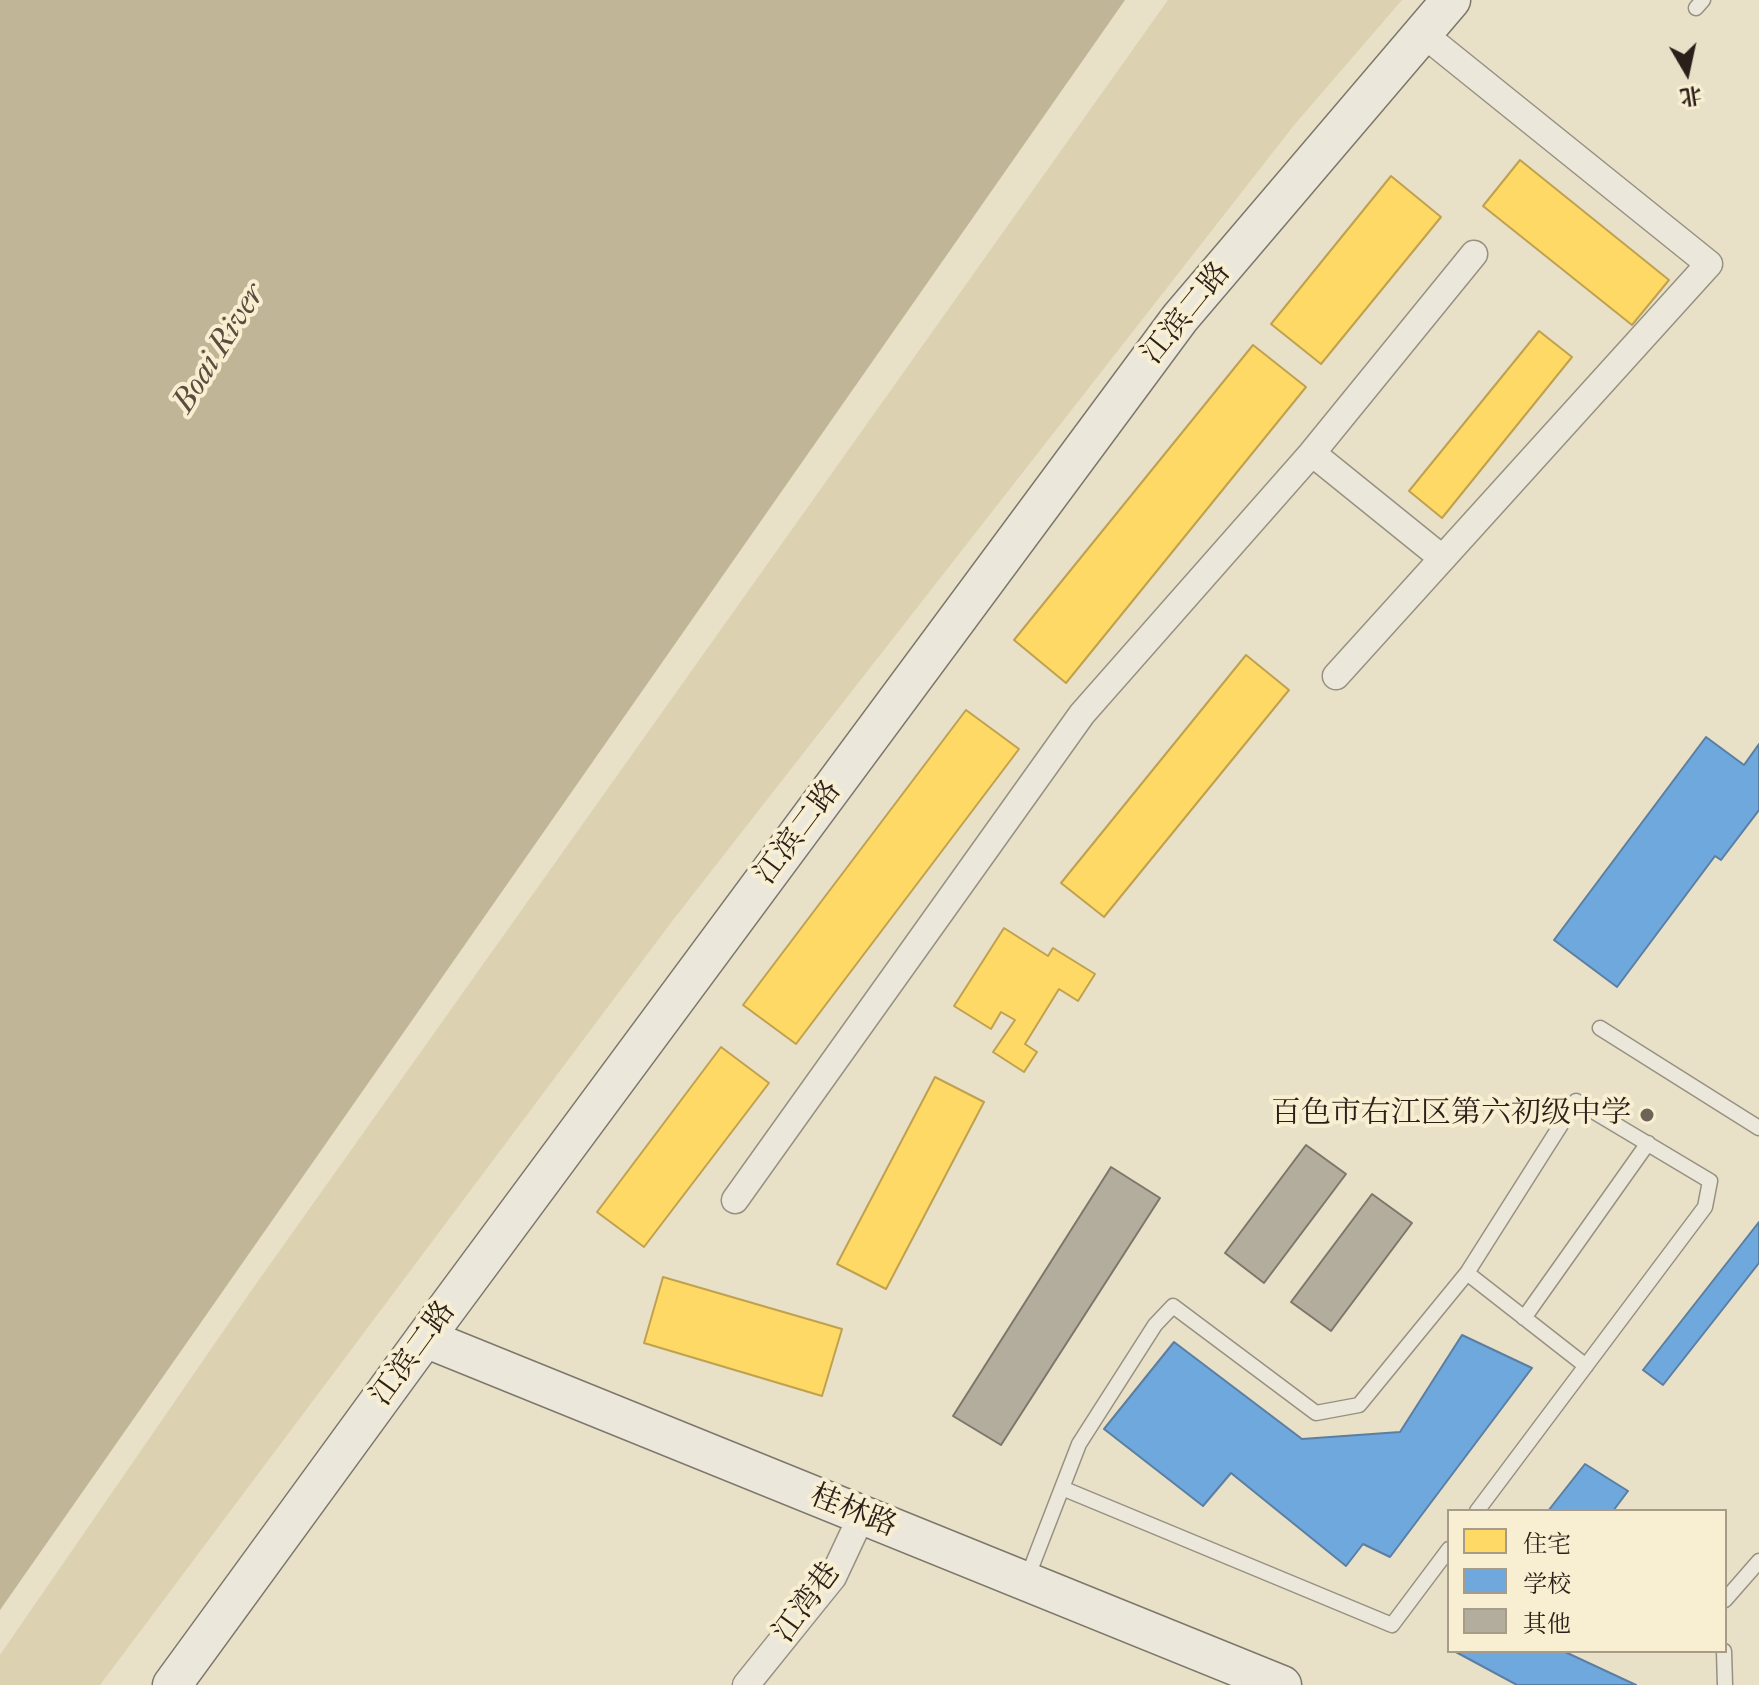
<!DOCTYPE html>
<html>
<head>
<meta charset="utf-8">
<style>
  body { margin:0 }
  #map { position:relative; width:1759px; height:1685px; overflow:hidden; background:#e8e0c7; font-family:"IM FELL French Canon","Noto Serif SC",serif }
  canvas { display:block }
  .legend { position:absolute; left:1447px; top:1509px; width:280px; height:144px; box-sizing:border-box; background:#f8efd2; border:2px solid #a69c88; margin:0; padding:10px 14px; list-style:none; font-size:24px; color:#2b1f19 }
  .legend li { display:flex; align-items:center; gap:16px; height:40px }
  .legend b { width:40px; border:2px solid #a69c88 }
  .north { position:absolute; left:1647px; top:32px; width:80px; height:80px; -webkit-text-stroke:6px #f8efd2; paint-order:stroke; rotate:171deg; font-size:22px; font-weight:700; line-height:32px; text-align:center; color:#2b1f19 }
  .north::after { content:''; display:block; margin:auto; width:28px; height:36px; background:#2b1f19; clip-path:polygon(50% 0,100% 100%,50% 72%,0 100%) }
</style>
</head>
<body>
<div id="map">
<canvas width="1759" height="1685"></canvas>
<ul class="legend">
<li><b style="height:22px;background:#ffd966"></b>住宅</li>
<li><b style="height:22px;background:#6fa8dc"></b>学校</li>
<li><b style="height:22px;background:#b3ad9d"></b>其他</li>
</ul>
<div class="north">北</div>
</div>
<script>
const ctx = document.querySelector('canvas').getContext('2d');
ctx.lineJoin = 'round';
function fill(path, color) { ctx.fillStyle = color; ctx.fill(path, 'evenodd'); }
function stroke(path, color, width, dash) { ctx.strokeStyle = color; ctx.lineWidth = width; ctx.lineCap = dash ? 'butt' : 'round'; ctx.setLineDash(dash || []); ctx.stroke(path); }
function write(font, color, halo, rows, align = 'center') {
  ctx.font = font + ' "IM FELL French Canon","Noto Serif SC",serif'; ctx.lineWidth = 8; ctx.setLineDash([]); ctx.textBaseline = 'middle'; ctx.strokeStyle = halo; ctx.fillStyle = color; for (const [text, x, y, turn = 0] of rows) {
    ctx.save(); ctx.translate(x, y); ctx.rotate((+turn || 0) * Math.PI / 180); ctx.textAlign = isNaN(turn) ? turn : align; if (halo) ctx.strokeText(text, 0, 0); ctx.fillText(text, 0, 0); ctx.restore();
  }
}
fill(new Path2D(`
  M1168,0H1402L1295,124L673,920L100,1685H0V1655L251,1291Z`), '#dcd1b1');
fill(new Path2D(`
  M0,0H1125L0,1610Z`), '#c1b597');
const homes = new Path2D(`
  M1520,160L1669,280L1632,325L1483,206Z
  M1391,176L1441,217L1321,364L1271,324Z
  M1539,331L1572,357L1442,518L1409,491Z
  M1253,345L1306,387L1066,683L1014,640Z
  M1246,655L1289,690L1104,917L1061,883Z
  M966,710L1019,749L796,1044L743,1005Z
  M1004,928L1048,956L1053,948L1095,974L1078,1001L1059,989L1025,1044L1037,1052L1024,1072L993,1052L1015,1020L1001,1012L991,1029L954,1006Z
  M721,1047L769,1083L644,1247L597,1212Z
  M935,1077L984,1102L886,1289L837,1264Z
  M663,1277L842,1329L822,1396L644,1343Z`);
fill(homes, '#ffd966');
stroke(homes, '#bfa14f', 2);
const schools = new Path2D(`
  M1706,737L1744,765L1759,744V810L1721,860L1715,856L1617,987L1554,940Z
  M1759,1222V1263L1663,1385L1643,1370Z
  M1462,1335L1532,1368L1390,1557L1363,1544L1346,1566L1231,1473L1203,1506L1104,1429L1174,1342L1302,1439L1400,1432Z
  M1585,1464L1628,1491L1613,1511H1548Z
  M1454,1651H1563L1636,1685H1517Z`);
fill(schools, '#6fa8dc');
stroke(schools, '#5b7fa2', 2);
const building = new Path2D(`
  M1306,1145L1346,1174L1264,1283L1225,1253Z
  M1111,1167L1160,1198L1001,1445L953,1416Z
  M1372,1194L1412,1223L1331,1331L1291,1302Z`);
fill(building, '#b3ad9d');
stroke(building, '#7d776b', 2);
const lane = new Path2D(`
  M1696,8L1703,0
  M1600,1028L1759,1128
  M1467,1273L1586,1366
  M1524,1318L1648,1143
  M1062,1488L1392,1625L1449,1549
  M1026,1581L1079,1444L1155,1325L1173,1306L1316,1413L1359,1405L1467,1273L1576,1101L1710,1181L1705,1207L1477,1511
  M1725,1600L1759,1561
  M1724,1651L1725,1685`);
const street = new Path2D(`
  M1312,453L1474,254
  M1336,676L1709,264L1422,33
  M735,1200L1082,714L1312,453L1442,558
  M746,1685L833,1577L862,1515`);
const secondary = new Path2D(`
  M425,1338L1282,1685
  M172,1685L425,1338L1180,318L1451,0`);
stroke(lane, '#979182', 17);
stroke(street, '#979182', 29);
stroke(secondary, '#7d776b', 41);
stroke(lane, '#ebe7db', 14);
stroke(street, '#ebe7db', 26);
stroke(secondary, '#ebe7db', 38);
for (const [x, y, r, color] of [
  [1647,1115,8,"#6d6356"]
]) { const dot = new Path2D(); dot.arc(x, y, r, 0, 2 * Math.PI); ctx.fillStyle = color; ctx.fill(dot); stroke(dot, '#f8efd2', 3); }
write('30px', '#2b1f19', '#f8efd2', [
  ["江滨二路",1187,314,-51],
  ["江滨二路",799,833,-53],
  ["江滨二路",414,1354,-54],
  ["桂林路",853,1512,22],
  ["江湾巷",808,1603,-54]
]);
write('30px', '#2b1f19', '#f8efd2', [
  ["百色市右江区第六初级中学",1631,1115]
], 'right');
write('italic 32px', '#5a4d3e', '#f8efd2', [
  ["Boai River",220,349,-58]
]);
</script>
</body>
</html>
